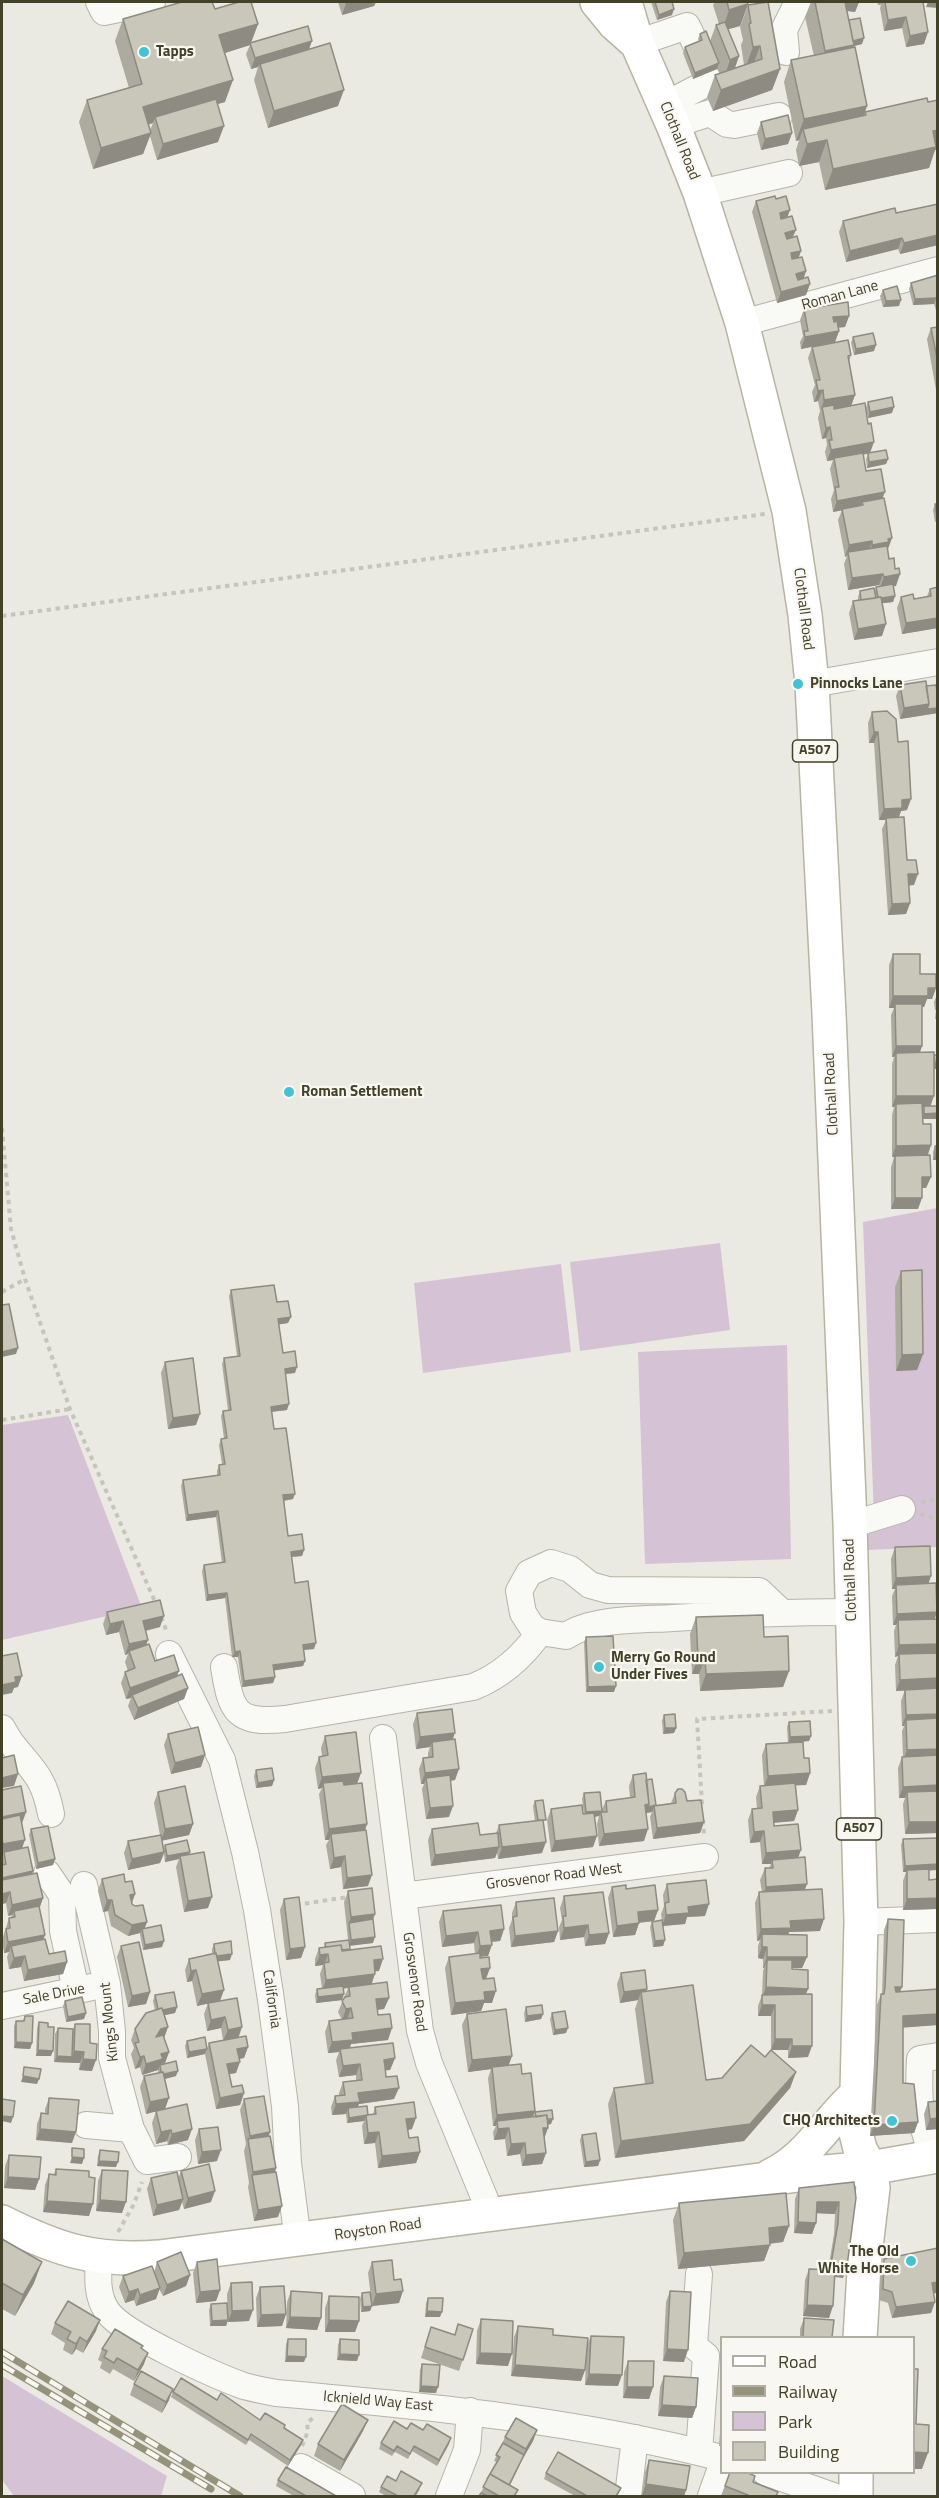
<!DOCTYPE html>
<html>
<head>
<meta charset="utf-8">
<style>
  body { margin:0 }
  #map { position:relative; width:939px; height:2498px; overflow:hidden; background:#ebeae2; font-family:"Titillium Web",sans-serif }
  canvas { display:block }
  .frame { position:absolute; inset:0; border:3px solid #444129; pointer-events:none }
  .legend { position:absolute; left:720px; top:2336px; width:195px; height:138px; box-sizing:border-box; background:#f8f7f2; border:2px solid #b0aea2; margin:0; padding:8px 10px; list-style:none; font-size:18px; color:#444129 }
  .legend li { display:flex; align-items:center; gap:12px; height:30px }
  .legend b { width:30px; border:2px solid #b0aea2 }
</style>
</head>
<body>
<div id="map">
<canvas width="939" height="2498"></canvas>
<div class="frame"></div>
<ul class="legend">
<li><b style="height:8px;background:#fff"></b>Road</li>
<li><b style="height:8px;background:#95937b"></b>Railway</li>
<li><b style="height:16px;background:#d5c3d5"></b>Park</li>
<li><b style="height:16px;background:#c9c7b9"></b>Building</li>
</ul>
</div>
<script>
const ctx = document.querySelector('canvas').getContext('2d');
ctx.lineJoin = 'round';
function fill(path, color) { ctx.fillStyle = color; ctx.fill(path, 'evenodd'); }
function stroke(path, color, width, dash) { ctx.strokeStyle = color; ctx.lineWidth = width; ctx.lineCap = dash ? 'butt' : 'round'; ctx.setLineDash(dash || []); ctx.stroke(path); }
function write(font, color, halo, rows, align = 'center') {
  ctx.font = font + ' "Titillium Web",sans-serif'; ctx.lineWidth = 4.5; ctx.setLineDash([]); ctx.textBaseline = 'middle'; ctx.strokeStyle = halo; ctx.fillStyle = color; for (const [text, x, y, turn = 0] of rows) {
    ctx.save(); ctx.translate(x, y); ctx.rotate((+turn || 0) * Math.PI / 180); ctx.textAlign = isNaN(turn) ? turn : align; if (halo) ctx.strokeText(text, 0, 0); ctx.fillText(text, 0, 0); ctx.restore();
  }
}
fill(new Path2D(`
  M937,1208V1547L867,1550L865,1523L874,1519L863,1222Z
  M720,1243L730,1330L580,1351L570,1262Z
  M561,1264L571,1352L423,1373L414,1283Z
  M787,1345L791,1559L645,1564L638,1352Z
  M68,1415L142,1608L2,1640V1425Z
  M2,2376L167,2476L161,2496H14L2,2480Z`), '#d5c3d5');
const minor = new Path2D(`
  M99,2L104,12L152,2
  M637,43L687,26L697,47
  M786,52L784,30L798,2
  M665,105L711,81L708,73
  M673,125L710,113L727,124L734,125L779,116
  M700,193L789,173
  M742,323L938,270
  M812,684L938,662
  M850,1523L860,1522L902,1509
  M780,1611L759,1591L608,1590L590,1585L570,1569L551,1563L529,1573L519,1591L523,1613L532,1627L540,1632L566,1636C592,1618 642,1620 673,1618C733,1614 792,1612 852,1612
  M169,1654L222,1760L245,1852L257,1910L271,2000L285,2106L288,2163L298,2241
  M224,1667C231,1712 236,1724 285,1719L473,1687C501,1676 523,1656 540,1632
  M2,1728C5,1733 8,1739 12,1744C34,1772 44,1777 51,1814
  M383,1738L420,2031L429,2063L491,2214
  M47,1873L62,1895L63,1931L76,1990
  M84,1885L107,1984L112,2031V2058L131,2129L147,2161L178,2157
  M403,1896L705,1857
  M861,1922L938,1919
  M2,2006L92,1987
  M86,2125L131,2129
  M933,2156C919,2122 918,2095 920,2059L938,2056
  M99,2257C98,2276 96,2295 107,2311C122,2334 216,2376 244,2386C255,2389 266,2391 276,2393C426,2406 576,2420 722,2458
  M699,2452L706,2356L694,2346L699,2274
  M301,2467L352,2496
  M765,2472L833,2496
  M449,2496L467,2450L470,2411
  M628,2496L635,2438
  M711,2496L722,2465`);
const major = new Path2D(`
  M597,2L615,24L633,40
  M625,2L637,43L673,125L700,193L742,323L789,511L805,615L812,684L829,1014L850,1523L861,1922L856,2133L860,2149L870,2168L873,2188L865,2255L860,2338
  M770,2176C809,2158 826,2121 857,2094
  M2,2222C58,2250 95,2262 159,2257L814,2173L870,2168L938,2156
  M856,2496V2472`);
stroke(minor, '#b6b4a7', 28);
stroke(major, '#b7b4a1', 36);
stroke(new Path2D(`
  M2,616L765,514
  M2,1128L11,1229L25,1279L70,1409L156,1604
  M2,1292L25,1279
  M2,1420L70,1409
  M921,1503L938,1498
  M920,1514L938,1519
  M161,1617L167,1632
  M702,1804L697,1719L832,1711
  M703,1820L704,1837
  M296,1905L348,1897
  M118,2232L134,2204L142,2182
  M302,2446L308,2431L307,2423L313,2418`), '#c6c5bc', 4, [4.5, 4.5]);
stroke(minor, '#f9f9f5', 26);
stroke(major, '#fff', 33);
const rail = new Path2D(`
  M2,2352L240,2496
  M2,2365L211,2489`);
stroke(rail, '#95937b', 7);
stroke(rail, '#f8f7f2', 4.5, [14]);
fill(new Path2D(`
  M338,2H376L374,6L342,15Z
  M651,2H672V15L657,20Z
  M715,2H747L748,4L740,26L728,29L739,56L735,68L744,65L741,45L743,40L740,27L748,5L780,69L772,90L713,111L707,97L715,75L720,74L717,69L693,79L683,53L685,47L699,41L698,39L700,34L710,41L716,25L719,24L713,5Z
  M811,2H863H859L855,12L847,11L849,20L862,44L854,46L853,47L867,106L865,112L938,100V150H935L929,168L825,190L819,162L799,166L796,150L799,140L796,141L784,82L791,60L814,56L805,17Z
  M877,2H923L924,44L906,47L902,28L884,31L880,8L881,5H878Z
  M215,9L258,24L251,43L310,49L338,106L268,128L254,80L258,67L251,69L246,54L250,45L225,53V102L217,104L218,142L157,160L150,136L143,154L93,169L79,122L87,100L129,88L115,41L123,19ZM153,123L150,130L148,125Z
  M761,122L792,133L788,144L761,150L757,133Z
  M776,199L787,217L793,238L801,251L798,258L806,271L804,278L806,295L777,303L752,212L756,201Z
  M938,204V245L900,254L898,249L846,262L839,232L843,221L896,213Z
  M938,275V316L934,304L913,305L909,289L911,283Z
  M883,290L899,306L883,307L880,296Z
  M804,309L849,316L845,327L838,328L839,331L835,342L801,349L800,342L803,336L800,320Z
  M938,327V390H936L927,339L931,328Z
  M853,337L874,351L854,355L851,343Z
  M812,347L851,355L849,362L855,395L851,406L870,453L888,459L886,464L867,468L866,459L868,454L863,455L866,471L883,498L889,559L896,586H893L895,596L893,602L883,603L882,636L854,640L849,613L853,601H858V597L860,591H875L876,587H880L879,585L848,590L844,564L847,556L845,557L838,520L842,510L833,512L831,499L834,490L830,469L833,460L827,461L825,452L827,445L826,438L822,439L818,418L820,411L818,401L814,402L812,392L815,385L808,358Z
  M868,402L892,413L868,418L866,408Z
  M935,504L938,521L935,522L933,510Z
  M938,587V628L902,634L897,608L901,597L914,599L927,596L930,589Z
  M938,680V713L900,719L896,696L900,685L926,686L936,685Z
  M872,712L898,742L907,810L901,811L899,817L907,860L914,885H909L910,903L906,914L888,915L882,829L886,820H879L874,743H869L868,723Z
  M893,954L936,988L932,999H927L924,1007H922V1046L920,1053L934,1056L938,1055V1069H934L931,1106L938,1119H923V1124L931,1145L928,1155L931,1177L926,1188H922L918,1209H891V1167L894,1157H892V1115L894,1107H892V1064L894,1057H892L891,1015L894,1008H889V965Z
  M936,997H938V1019H935L936,1010H935L934,1002Z
  M935,1146L938,1160H933V1152Z
  M901,1271L923,1354L917,1370L896,1371L895,1287Z
  M231,1290L277,1302L288,1323L279,1324L283,1353L295,1373L285,1374L287,1410L272,1412L274,1429L293,1499L284,1501L288,1536L304,1550L302,1556L291,1557L295,1583L314,1649L304,1650L305,1661L303,1666L274,1670L275,1677L273,1683L242,1687L238,1657H232L225,1598L206,1601L202,1571L204,1565L222,1563L216,1517L186,1521L181,1486L183,1480L217,1475V1471L219,1465L222,1464L219,1445L221,1439H224L221,1416L223,1411L228,1410L222,1364L224,1358L237,1356L229,1296Z
  M165,1362L196,1425L168,1429L161,1373Z
  M895,1547L929,1584L937,1612L935,1619H938V1647L936,1653H938V1684L936,1688L938,1833L905,1834L903,1804L905,1798H899L898,1768L902,1757H903L902,1731L904,1726H902L901,1701L905,1690L896,1691L895,1665L898,1656L895,1657L894,1631L896,1625H893L892,1596L895,1589H892L891,1559Z
  M107,1612L160,1627L146,1631V1645L155,1661L178,1676L188,1688L184,1699L134,1720L128,1706L131,1698L126,1699L121,1683L125,1672L128,1671L125,1662L128,1654L125,1655L119,1632L106,1635L103,1624Z
  M696,1617L764,1637L789,1671L783,1687L700,1691L699,1674H692L690,1634Z
  M586,1637L614,1692H586L584,1642Z
  M417,1713L453,1740L455,1780L450,1781L449,1817L426,1819L422,1789L424,1784H421L419,1769L423,1758L428,1757V1753L430,1747L416,1749L413,1724Z
  M664,1715L676,1728L674,1733L663,1734L662,1721Z
  M789,1722L811,1736L809,1741L788,1743L787,1727Z
  M168,1734L201,1767L171,1774L164,1745Z
  M325,1736L357,1784L367,1824L365,1830L368,1886L343,1889L341,1867L330,1869L326,1845L329,1840H325L319,1794L322,1788L318,1789L315,1768L319,1757L322,1756L321,1748Z
  M766,1744L804,1758L810,1773L806,1785H796L798,1810L794,1821L774,1823V1826L798,1858L805,1890L820,1931L789,1932L788,1935L807,1957L802,1968H792L806,1994L808,2057L788,2058V2050H771V2016H758V2006L762,1995L763,1971L764,1968H763V1959L758,1958V1946L760,1940L757,1941L755,1903L759,1892H762L760,1880L765,1868H769L771,1864H762L760,1842L750,1843L748,1820L752,1809H757L756,1797L760,1786H764L762,1755Z
  M256,1770L274,1780L272,1786L256,1788L254,1776Z
  M633,1775L646,1780L656,1805L671,1803L675,1793L687,1801L704,1822L700,1833L653,1839L650,1817L652,1812L646,1813V1814L644,1841L599,1846L597,1824L599,1816L595,1817L593,1847L551,1852L547,1820L551,1809L584,1814L582,1799L584,1793L602,1809L606,1801L630,1798L629,1786Z
  M2,1790L26,1812L22,1823V1848L33,1871L32,1874L43,1898L39,1908L43,1939L49,1954L67,1962L63,1974L24,1981L21,1967L9,1969L7,1957L9,1952L4,1953L2,1940L9,1918H11L12,1915L8,1916L6,1903L2,1904V1858L3,1855H2Z
  M158,1792L193,1824L189,1835L162,1840L164,1849L165,1845L189,1855L208,1908L184,1912L176,1867L179,1859L165,1862L164,1854L160,1863L128,1870L124,1853L128,1841L160,1835L154,1803Z
  M535,1801L544,1825L542,1853L498,1859L497,1853L495,1858L431,1866L428,1840L432,1829L480,1835L496,1833L499,1825L535,1821L533,1806Z
  M31,1829L55,1859L53,1865L36,1869L29,1835Z
  M903,1839L929,1880L938,1898V1905L936,1909L903,1910V1881L906,1872H903L901,1845Z
  M102,1879L125,1882L135,1894L132,1903V1904L147,1922L144,1929L162,1947L143,1950L140,1935V1933L128,1936L111,1926L108,1911L103,1912L98,1891Z
  M667,1884L705,1916L687,1917L685,1924L663,1926L665,1940L663,1946L653,1947L650,1927L652,1922L662,1920L661,1914L664,1906L663,1895Z
  M612,1887L626,1889L658,1910L654,1921L639,1923L635,1935L613,1937L608,1898Z
  M348,1891L375,1914L373,1919V1943L350,1945V1950L379,1971H375L372,1984L389,1998L384,2009L378,2010V2015L388,2040L351,2044L350,2048L395,2058L390,2070H386V2077L394,2099L359,2104L358,2107L368,2115L373,2114L375,2107L412,2129L408,2130L409,2138L420,2152L416,2163L378,2168L375,2143L364,2144L362,2126L364,2121L347,2123L346,2114L332,2115L331,2107L335,2096L339,2095V2093L343,2082L356,2080V2075L339,2077L336,2060L339,2052L328,2053L325,2032L329,2021L342,2020L338,2012L348,1988L343,1989L342,2000L316,2003L315,1995L317,1989H322L320,1974L323,1965L315,1966V1959L319,1948L324,1947L325,1943L348,1940L344,1902Z
  M564,1896L609,1933L605,1944L585,1946L584,1937L560,1940L559,1927L562,1920L560,1908Z
  M284,1899L305,1947L301,1958L286,1960L280,1910Z
  M516,1902L558,1931L554,1942L511,1947L509,1928L512,1920V1913Z
  M443,1911L504,1929L500,1941L492,1942L488,1956L480,1957L492,2003H484L481,2011L451,2015L445,1968L449,1957L475,1954L474,1943L442,1947L439,1922Z
  M888,1919L902,1987L900,1992L938,2025L903,2027V2083L918,2122L914,2133L870,2136L877,2005L881,1994H882L884,1930Z
  M214,1944L230,1960L218,1961L220,2001L238,2037L248,2047L244,2058L239,2059L236,2073L229,2074L232,2087L244,2093L240,2105L216,2109L205,2054L209,2043L223,2040L221,2028L207,2031L204,2014L208,2003L197,2006L192,1981L187,1982L185,1970L189,1959L212,1954V1949Z
  M121,1946L150,1992L146,2004L128,2007L117,1957Z
  M621,1973L647,1989L646,1991L706,2080L722,2078L765,2057L796,2072L790,2088L744,2141L615,2158L608,2104L614,2088L645,2084L635,2009L638,2000L620,2003L617,1984Z
  M155,1995L177,2007L175,2013L164,2015L168,2027L164,2038L169,2052L165,2063L161,2065L176,2076L165,2079V2109L146,2114L140,2087L144,2076L158,2073V2070L142,2075L140,2067L135,2069L131,2054L134,2048L131,2040L135,2029L155,2010L153,2001Z
  M65,2001L86,2013L84,2019L66,2022L63,2006Z
  M526,2007L543,2014L541,2019L525,2022L524,2013Z
  M552,2013L566,2033L553,2035L550,2019Z
  M467,2014L512,2056L508,2066L522,2074L535,2111L533,2117H534L535,2112L551,2124L548,2125L544,2139L546,2153L542,2164L522,2166L520,2154L507,2156L505,2139L494,2140L493,2132L496,2126H493L488,2078L491,2069L468,2072L462,2025Z
  M25,2016L32,2043L30,2049L14,2048V2026L16,2021H23Z
  M39,2022L48,2027L51,2056H36L37,2028Z
  M75,2024L90,2043L92,2071L79,2070L80,2063L54,2062L55,2034L58,2028L73,2029Z
  M187,2041L205,2054L187,2058L185,2046Z
  M49,2098L72,2143L36,2140L37,2124L41,2113L45,2114V2109Z
  M244,2099L269,2136L276,2168L274,2172L278,2217L254,2221L248,2187L249,2183L244,2151L246,2144L240,2110Z
  M938,2101V2129L926,2130L924,2114L928,2102Z
  M156,2111L188,2140L168,2145L167,2141L156,2144L152,2123Z
  M199,2129L217,2161L198,2164L195,2140Z
  M582,2135L600,2160L598,2166L584,2167L580,2140Z
  M100,2150L116,2167L97,2166L98,2156Z
  M9,2155L39,2179L35,2190L4,2188L5,2166Z
  M56,2169L89,2216L43,2212L45,2185L49,2174H54Z
  M102,2170L122,2213L96,2211L98,2181Z
  M181,2171L211,2202L184,2209L182,2202L179,2210L153,2216L147,2189L151,2178L178,2179Z
  M854,2182L843,2278L835,2276L829,2318L803,2316L805,2280L809,2269L828,2270L834,2234L835,2214L816,2213V2223L812,2234L794,2233L795,2199L799,2188Z
  M679,2203L789,2226L783,2242L770,2244L764,2261L678,2269L673,2220Z
  M2,2239L34,2283L15,2316L2,2309Z
  M884,2259L933,2293L935,2302L931,2313L892,2318L888,2303L879,2300L880,2270Z
  M157,2262L190,2275L186,2286L163,2296L159,2289L156,2299L136,2306L134,2300L125,2303L119,2287L123,2276L154,2272Z
  M197,2262L220,2290L216,2301L196,2303L193,2273Z
  M372,2262L394,2280L399,2303L372,2306L368,2273Z
  M231,2283L249,2321L228,2322L227,2294Z
  M260,2287L286,2314L282,2326L257,2327L256,2298Z
  M291,2291L321,2318L317,2330L286,2328L287,2302Z
  M670,2291L684,2362L663,2361L666,2302Z
  M362,2293L372,2306L370,2311L361,2312L360,2299Z
  M329,2296L359,2321L355,2332H325V2308Z
  M428,2298L440,2317H425L426,2303Z
  M211,2304L228,2320L226,2326H210L209,2310Z
  M804,2318L832,2337H800V2329Z
  M481,2319L508,2366L476,2364L477,2331Z
  M55,2323L96,2331L83,2353L76,2349L72,2355L63,2350L65,2343L51,2334Z
  M518,2326L587,2346L591,2336L618,2386L585,2385L586,2357L585,2370L581,2381L511,2376L514,2337Z
  M431,2327L455,2335L473,2329L459,2371L421,2358Z
  M288,2339L304,2362H285L286,2344Z
  M340,2339L357,2361L337,2360L338,2345Z
  M102,2349H142L144,2364L134,2381L113,2369L110,2374L100,2368L102,2362L98,2360Z
  M628,2361L653,2387L649,2399L623,2398L624,2372Z
  M422,2364L436,2393L419,2392L420,2370Z
  M664,2376L696,2407L692,2418L658,2416L660,2387Z
  M134,2384L169,2400L162,2413L130,2395Z
  M173,2392L217,2400L260,2420L284,2428L301,2445L288,2466L249,2440L246,2445L171,2397Z
  M722,2405V2446H719Z
  M407,2429L423,2430L449,2444L437,2466L412,2451L408,2459L395,2452L392,2456L379,2449L381,2443Z
  M537,2430L533,2441L522,2460L510,2485L516,2496H479L497,2462L494,2461L505,2437Z
  M363,2431L340,2471L314,2456L318,2444Z
  M649,2460L686,2490L684,2496H650L642,2495L645,2472Z
  M730,2472L753,2482L776,2496H721Z
  M546,2473L619,2493L617,2496H575L544,2479Z
  M278,2480L336,2496H294L276,2486Z
  M396,2481L420,2489L416,2496H386L379,2492L381,2487Z`), '#adab9f');
fill(new Path2D(`
  M354,2H376L374,6L342,15L346,3Z
  M843,2H863H859L855,12L840,10Z
  M928,2H938V8L926,7Z
  M748,4L740,26L722,31L729,10Z
  M674,9L672,15L657,20L659,15Z
  M906,17L902,28L884,31L888,20Z
  M258,24L250,45L212,57L219,35Z
  M928,32L924,44L906,47L910,36Z
  M864,38L862,44L854,46L846,66L817,72L825,51L848,42Z
  M312,41L308,52L260,64L258,67L251,69L255,58Z
  M760,46L752,68L745,69L753,47Z
  M739,56L731,78L723,81L730,60Z
  M719,63L717,69L693,79L695,73Z
  M780,69L772,90L713,111L721,90Z
  M233,80L225,102L156,122L155,117L153,123L135,128L143,107Z
  M344,90L338,106L268,128L274,111Z
  M867,106L859,128L803,129L799,140L796,141L804,119Z
  M224,126L218,142L157,160L163,144Z
  M938,130V150H935L929,168L825,190L833,169Z
  M151,133L143,154L93,169L101,148Z
  M792,133L788,144L761,150L765,139Z
  M827,140L819,162L799,166L807,144Z
  M790,210L786,221L776,224L780,213Z
  M796,230L791,241L781,244L785,233Z
  M938,235V245L900,254L904,243Z
  M902,238L898,249L846,262L850,251Z
  M801,251L797,262L786,264L791,253Z
  M806,271L802,282L792,285L796,274Z
  M810,284L806,295L777,303L781,292Z
  M936,298L934,304L913,305L915,299Z
  M901,300L899,306L883,307L886,301Z
  M849,316L845,327L829,328L833,317Z
  M839,331L835,342L801,349L805,337Z
  M876,345L874,351L854,355L856,349Z
  M823,390L818,401L814,402L818,391Z
  M855,395L851,406L823,411L822,407L824,400Z
  M894,407L892,413L868,418L870,412Z
  M830,427L826,438L822,439L826,428Z
  M874,442L870,453L834,459V458L833,460L827,461L831,450Z
  M888,459L886,464L867,468L869,462Z
  M885,492L880,504L863,505L862,502L860,507L833,512L837,501Z
  M892,538L888,549L868,556L872,545Z
  M872,541L868,553L848,552L847,556L845,557L849,545Z
  M883,574L879,585L848,590L852,578Z
  M900,574L896,586L880,588L884,577Z
  M895,596L893,602L876,604L878,599Z
  M938,618V628L902,634L906,623Z
  M886,624L882,636L854,640L858,629Z
  M929,704L938,708V713L900,719L904,708Z
  M874,732H878L874,743H869Z
  M911,799L907,810L901,811L898,819L886,818V820H879L884,809L902,800Z
  M908,874H918L914,885L904,886Z
  M910,903L906,914L888,915L892,904Z
  M928,988H936L932,999H927L924,1007L895,1008V1004L894,1008H889L893,996Z
  M896,1046H922L918,1057L896,1053L894,1057H892Z
  M935,1063H938V1069H933Z
  M896,1096H934L930,1107H896V1104L894,1107H892Z
  M938,1113V1119H922L924,1114Z
  M931,1145L927,1156L892,1157L896,1146Z
  M935,1154H938V1160H933Z
  M922,1177H931L926,1188H918Z
  M895,1198H922L918,1209H891Z
  M291,1317L288,1323L276,1325L278,1319Z
  M18,1348L16,1354L2,1357V1352Z
  M923,1354L917,1370L896,1371L902,1355Z
  M297,1367L295,1373L283,1374L285,1369Z
  M289,1404L287,1410L269,1412L271,1407Z
  M200,1414L196,1425L168,1429L173,1418Z
  M295,1494L293,1499L281,1501L283,1495Z
  M218,1511L216,1517L186,1521L188,1515Z
  M304,1550L302,1556L289,1557L291,1552Z
  M931,1576L927,1588L896,1585L895,1589H892L896,1578Z
  M227,1593L225,1598L206,1601L208,1595Z
  M937,1612L933,1623L898,1620L896,1625H893L897,1614Z
  M164,1616L160,1627L139,1632L143,1621Z
  M123,1621L119,1632L106,1635L110,1624Z
  M148,1640L144,1651H129L128,1654L125,1655L129,1644Z
  M316,1643L314,1649L301,1650L303,1645Z
  M938,1644V1647L935,1655L899,1654L898,1656L895,1657L899,1645Z
  M240,1651L238,1657H232L235,1652Z
  M698,1658H705L699,1674H692Z
  M305,1661L303,1666L271,1671L273,1665Z
  M179,1671L175,1682L132,1695L131,1698L126,1699L130,1688Z
  M789,1671L783,1687L700,1691L706,1674Z
  M22,1676L18,1687L14,1688L12,1693L2,1695V1685L15,1677Z
  M275,1677L273,1683L242,1687L244,1681Z
  M938,1678V1684L936,1689L896,1691L900,1680Z
  M616,1686L614,1692H586L588,1687Z
  M188,1688L184,1699L134,1720L138,1708Z
  M938,1714V1725L906,1720L904,1726H902L906,1715Z
  M665,1728H676L674,1733L663,1734Z
  M455,1733L451,1744L432,1742L430,1747L416,1749L420,1737Z
  M811,1736L809,1741L788,1743L790,1737Z
  M938,1749V1760L903,1761L907,1750Z
  M205,1755L201,1767L171,1774L175,1763Z
  M459,1769L455,1780L427,1784L426,1778L424,1784H421L425,1773Z
  M361,1773L357,1784L324,1788L323,1783L322,1788L318,1789L322,1777Z
  M810,1773L806,1785L764,1787L768,1776Z
  M18,1774L14,1786L2,1788V1778Z
  M274,1780L272,1786L256,1788L258,1783Z
  M938,1785V1796L907,1792L905,1798H899L903,1787Z
  M649,1804L654,1807L652,1812L646,1813L645,1816V1805Z
  M453,1806L449,1817L426,1819L430,1808Z
  M798,1810L794,1821L769,1823L773,1812Z
  M602,1811L599,1816L584,1818L586,1812Z
  M26,1812L22,1823L2,1827V1817Z
  M704,1822L700,1833L653,1839L657,1828Z
  M909,1822H938V1833L905,1834Z
  M193,1824L189,1835L161,1841L165,1829Z
  M367,1824L363,1835L331,1834L329,1840H325L329,1829Z
  M648,1829L644,1841L599,1846L604,1834Z
  M764,1831L760,1842L750,1843L754,1832Z
  M597,1836L593,1847L551,1852L555,1841Z
  M25,1840L21,1851L4,1852L3,1855H2V1848L3,1844Z
  M546,1842L542,1853L498,1859L502,1847Z
  M499,1847L495,1858L431,1866L435,1855Z
  M801,1850L797,1861L772,1860L771,1864H762L766,1853Z
  M164,1852L160,1863L128,1870L132,1859Z
  M190,1852L188,1857L180,1856L179,1859L165,1862L167,1856Z
  M345,1856L341,1867L330,1869L334,1858Z
  M55,1859L53,1865L36,1869L38,1863Z
  M938,1864V1870L907,1872V1870L906,1872H903L905,1866Z
  M33,1871L29,1882L2,1888V1878Z
  M372,1875L368,1886L343,1889L347,1878Z
  M807,1884L803,1895L762,1898L766,1887Z
  M10,1892L6,1903L2,1904V1894Z
  M135,1894L131,1905L130,1895Z
  M212,1897L208,1908L184,1912L188,1901Z
  M43,1898L39,1910L14,1911L12,1915L8,1916L12,1905Z
  M938,1898V1905L936,1909L903,1910L907,1899Z
  M107,1900H112L108,1911L103,1912Z
  M709,1904L705,1916L687,1917L685,1924L662,1926L666,1915L688,1907Z
  M658,1910L654,1921L634,1923L638,1912Z
  M375,1914L371,1925L349,1923L351,1917Z
  M824,1919L820,1931L789,1932L787,1939L762,1934L760,1940L757,1941L761,1929L790,1921Z
  M147,1922L143,1933L142,1929L140,1933L128,1936L132,1925Z
  M639,1923L635,1935L613,1937L617,1926Z
  M588,1925L584,1937L560,1940L564,1928Z
  M504,1929L500,1941L486,1942L490,1931Z
  M558,1931L554,1942L511,1947L515,1936Z
  M478,1932L474,1943L442,1947L446,1936Z
  M609,1933L605,1944L585,1946L589,1935Z
  M45,1935L41,1946H11L9,1952L4,1953L8,1942Z
  M375,1937L373,1943L349,1946L351,1940Z
  M665,1940L663,1946L653,1947L655,1941Z
  M164,1941L162,1947L143,1950L145,1945Z
  M492,1945L488,1956L476,1957L480,1946Z
  M305,1947L301,1958L286,1960L290,1949Z
  M762,1947H767L763,1959L758,1958Z
  M232,1954L230,1960L213,1962L215,1957Z
  M328,1954L324,1965V1963L323,1965L315,1966L320,1955Z
  M25,1956L21,1967L9,1969L14,1958Z
  M767,1957H807L802,1968H767V1960L764,1968H763Z
  M383,1959L379,1971L370,1972L374,1960Z
  M67,1962L63,1974L24,1981L28,1970Z
  M490,1968L486,1979L477,1980L481,1969Z
  M196,1970L192,1981L187,1982L191,1971Z
  M375,1974L371,1985L322,1991L326,1980Z
  M766,1987L808,1989L804,2000L762,1998Z
  M895,1987H902L897,1998Z
  M647,1989L643,2000L641,1992L638,2000L620,2003L624,1992Z
  M224,1990L220,2001L197,2006L202,1994Z
  M496,1991L492,2003H484L481,2011L451,2015L455,2003L484,1992Z
  M150,1992L146,2004L128,2007L132,1996Z
  M344,1994L342,2000L316,2003L318,1997Z
  M389,1998L384,2009L372,2010L376,1999Z
  M762,2005H775L771,2016H758Z
  M177,2007L175,2013L156,2017L158,2011Z
  M351,2008L347,2020H342L346,2009Z
  M86,2013L84,2019L66,2022L68,2017Z
  M543,2014L541,2019L525,2022L527,2016Z
  M938,2014V2025L899,2028L903,2016Z
  M225,2017L221,2028L207,2031L211,2020Z
  M168,2027L164,2038L156,2037L161,2029Z
  M242,2027L238,2039L223,2041L228,2030Z
  M392,2028L388,2040L351,2044L349,2051L340,2049L339,2052L328,2053L332,2042L352,2033Z
  M568,2028L566,2033L553,2035L555,2030Z
  M775,2039H792L788,2050H771Z
  M16,2042L32,2043L30,2049L14,2048Z
  M792,2046H812L808,2057L788,2058Z
  M248,2047L244,2058L233,2060L237,2049Z
  M207,2049L205,2054L187,2058L189,2052Z
  M38,2050L53,2051L51,2056H36Z
  M74,2051L84,2052L80,2063L54,2062L57,2056L72,2057Z
  M169,2052L165,2063L161,2064L160,2067V2065L158,2070L142,2075L146,2064L161,2054Z
  M144,2056L140,2067L135,2069L140,2057Z
  M512,2056L508,2067L468,2072L472,2060Z
  M395,2058L390,2070L380,2071L384,2060Z
  M83,2059L96,2060L92,2071L79,2070Z
  M240,2062L236,2073L223,2075L227,2064Z
  M360,2064L356,2075L339,2077L343,2066Z
  M178,2071L176,2076L160,2080L162,2075Z
  M796,2072L790,2088L744,2141L615,2158L621,2141Z
  M23,2076L39,2079L37,2084L21,2082Z
  M399,2088L394,2099L359,2104L355,2113L348,2108L346,2114L332,2115L336,2104L358,2093Z
  M244,2093L240,2105L216,2109L220,2098Z
  M169,2098L165,2109L146,2114L150,2102Z
  M535,2111L531,2122L497,2121L496,2126H493L497,2115Z
  M2,2116L13,2117L11,2123L2,2121Z
  M366,2116L364,2121L347,2123L349,2118Z
  M416,2118L412,2129L402,2131L406,2119Z
  M938,2118V2129L926,2130L930,2119Z
  M553,2119L551,2124L534,2126L536,2121Z
  M918,2122L914,2133L870,2136L874,2125Z
  M509,2128L505,2139L494,2140L498,2129Z
  M543,2128H548L544,2139Z
  M40,2129L76,2132L72,2143L36,2140Z
  M192,2129L188,2140L168,2145L172,2134Z
  M171,2130L167,2141L156,2144L161,2132Z
  M270,2132L266,2144L248,2142L250,2136Z
  M379,2132L375,2143L364,2144L368,2133Z
  M525,2143L520,2154L507,2156L511,2144Z
  M221,2150L217,2161L198,2164L202,2152Z
  M420,2152L416,2163L378,2168L382,2156Z
  M546,2153L542,2164L522,2166L526,2155Z
  M72,2157L84,2158L82,2164L70,2163Z
  M600,2160L598,2166L584,2167L586,2162Z
  M99,2161L118,2162L116,2167L97,2166Z
  M276,2168L272,2179L252,2175L249,2183L253,2172Z
  M8,2177L39,2179L35,2190L4,2188Z
  M215,2191L211,2202L184,2209L188,2198Z
  M183,2199L179,2210L153,2216L157,2205Z
  M100,2200L126,2202L122,2213L96,2211Z
  M47,2201L93,2204L89,2216L43,2212Z
  M817,2202H839L835,2214L812,2213Z
  M282,2206L278,2217L254,2221L258,2210Z
  M798,2222L816,2223L812,2234L794,2233Z
  M789,2226L783,2242L763,2244L769,2228Z
  M770,2245L764,2261L678,2269L684,2253Z
  M42,2262L34,2283L15,2316L23,2295Z
  M831,2264L847,2266L843,2278L827,2276Z
  M190,2275L186,2286L163,2296L167,2285Z
  M938,2282V2293L928,2294L932,2283Z
  M160,2288L156,2299L136,2306L140,2295Z
  M138,2289L134,2300L125,2303L129,2292Z
  M220,2290L216,2301L196,2303L200,2292Z
  M403,2291L399,2303L372,2306L376,2294Z
  M935,2302L931,2313L892,2318L896,2307Z
  M807,2305L833,2306L829,2318L803,2316Z
  M372,2306L370,2311L361,2312L363,2307Z
  M253,2310L249,2321L228,2322L232,2311Z
  M427,2311L442,2312L440,2317H425Z
  M286,2314L282,2326L257,2327L261,2315Z
  M290,2317L321,2318L317,2330L286,2328Z
  M100,2320L96,2331L83,2353L87,2342Z
  M228,2320L226,2326H210L212,2321Z
  M329,2320L359,2321L355,2332H325Z
  M80,2337L76,2349L72,2355L76,2344Z
  M667,2349L688,2350L684,2362L663,2361Z
  M148,2353L144,2364L134,2381L138,2370Z
  M480,2353L512,2354L508,2366L476,2364Z
  M340,2354L359,2355L357,2361L337,2360Z
  M287,2356L306,2357L304,2362H285Z
  M515,2365L585,2370L581,2381L511,2376Z
  M589,2374L622,2375L618,2386L585,2385Z
  M421,2386L438,2387L436,2393L419,2392Z
  M627,2387H653L649,2399L623,2398Z
  M173,2389L169,2400L162,2413L166,2402Z
  M662,2405L696,2407L692,2418L658,2416Z
  M368,2420L363,2431L340,2471L344,2460Z
  M537,2430L533,2441L522,2460L505,2496L526,2449Z
  M451,2438L449,2444L437,2466L439,2460Z
  M303,2440L301,2445L288,2466L290,2460Z
  M914,2452L928,2453L922,2469H914Z
  M646,2484L686,2490L684,2496H650L642,2495Z`), '#8d8b82');
const building = new Path2D(`
  M182,2H212L215,9L239,2H251L258,24L219,35L233,80L143,107L151,133L101,148L87,100L142,84L123,19Z
  M655,2H672L674,9L659,15Z
  M727,2H747L748,4L729,10Z
  M768,2L780,69L721,90L715,75L762,59L760,46L753,47L749,24L751,23L748,5Z
  M815,2H845L854,45L825,51Z
  M885,2H923L928,32L910,36L906,17L888,20Z
  M860,18L864,38L853,41L849,20Z
  M725,22L739,56L730,60L716,25Z
  M308,26L312,41L255,58L250,43Z
  M706,31L719,63L695,73L685,47L702,40L700,34Z
  M330,43L344,90L274,111L260,64Z
  M855,47L867,106L804,119L791,60Z
  M927,98L928,102L938,100V130L933,131L936,147L833,169L827,140L807,144L803,129L866,115L865,112Z
  M216,99L224,126L163,144L155,117Z
  M788,115L792,133L765,139L761,122Z
  M775,196L776,199L786,196L790,210L780,213L781,219L792,216L796,230L785,233L787,239L797,236L801,251L791,253L792,259L802,257L806,271L796,274L798,280L808,277L810,284L781,292L756,201Z
  M938,204V235L904,243L902,238L850,251L843,221L895,208L896,213Z
  M938,275V304L936,298L915,299L911,283Z
  M897,286L901,300L886,301L883,290Z
  M848,302L849,316L833,317L834,322L837,321L839,331L805,337L804,331H808L804,309Z
  M938,327V363L931,328Z
  M873,333L876,345L856,349L853,337Z
  M848,340L851,355L848,356L855,395L824,400L823,390L818,391L816,380H820L812,347Z
  M892,397L894,407L870,412L868,402Z
  M865,403L868,424L871,423L874,442L831,450L829,440H832L830,427L826,428L822,407L834,405V409Z
  M886,450L888,459L869,462L868,453Z
  M863,453L866,471L881,469L885,492L837,501L835,487H839L834,458Z
  M884,498L892,538L888,539L889,542L872,545V541L849,545L842,509L863,505L862,502Z
  M935,504H938V516H937Z
  M887,546L889,559L894,558L895,569L899,568L900,574L884,577L883,574L852,578L848,552Z
  M893,584L895,596L882,598L881,597H878L876,587Z
  M938,587V618L906,623L901,597L913,594L914,599L931,596L930,589Z
  M874,588L876,598L861,600L860,591Z
  M881,597L886,624L858,629L853,601Z
  M926,681L929,704L904,708L900,685Z
  M936,685L938,695V708L927,709L929,704L926,686Z
  M887,711L896,719L898,742L908,741L911,799L902,800V808L884,809L878,732H874L872,712Z
  M904,817L907,860H916L918,874H908L910,903L892,904L886,818Z
  M893,954H920V974H936V988H928V996H893Z
  M895,1004H922V1046H896Z
  M934,1052V1096H896V1053Z
  M934,1055H938V1063H935Z
  M922,1103L923,1124H931V1145L896,1146V1104Z
  M924,1106H938V1113L924,1114Z
  M935,1146H938V1154H935Z
  M930,1155L931,1177H922V1198H895V1156Z
  M922,1270L923,1354L902,1355L901,1271Z
  M274,1285L277,1302L288,1301L291,1317L278,1319L283,1353L295,1351L297,1367L285,1369L289,1404L271,1407L274,1429L286,1428L295,1494L283,1495L288,1536L302,1534L304,1550L291,1552L295,1583L308,1581L316,1643L303,1645L305,1661L273,1665L275,1677L244,1681L240,1651L235,1652L227,1593L208,1595L204,1565L225,1562L218,1511L188,1515L183,1480L220,1475L219,1465L225,1464L221,1439L227,1438L223,1411L231,1410L224,1358L240,1356L231,1290Z
  M9,1304L18,1348L2,1352V1305Z
  M193,1358L200,1414L173,1418L165,1362Z
  M930,1546L931,1576L896,1578L895,1547Z
  M936,1583L937,1612L897,1614L896,1585Z
  M160,1600L164,1616L143,1621L148,1640L129,1644L123,1621L110,1624L107,1612Z
  M763,1615L764,1637L788,1636L789,1671L706,1674L705,1658H698L696,1617Z
  M938,1619V1644L899,1645L898,1620Z
  M613,1636L616,1686L588,1687L586,1637Z
  M149,1644L155,1661L174,1655L179,1671L130,1688L125,1672L135,1668L129,1651Z
  M17,1653L22,1676L15,1677L16,1682L2,1685V1656Z
  M938,1653V1678L900,1680L899,1654Z
  M182,1674L188,1688L138,1708L132,1695Z
  M938,1688V1714L906,1715L905,1690Z
  M452,1709L455,1733L420,1737L417,1713Z
  M675,1714L676,1728H665L664,1715Z
  M938,1718V1749L907,1750L906,1720Z
  M810,1721L811,1736L790,1737L789,1722Z
  M198,1727L205,1755L175,1763L168,1734Z
  M356,1732L361,1773L322,1777L319,1757L328,1755L325,1736Z
  M455,1739L459,1769L425,1773L423,1758L433,1757L432,1742Z
  M803,1742L804,1758H809L810,1773L768,1776L766,1744Z
  M14,1755L18,1774L2,1778V1758Z
  M938,1755V1785L903,1787L902,1757Z
  M272,1768L274,1780L258,1783L256,1770Z
  M646,1773L649,1804L645,1805L648,1829L604,1834L601,1812H607L606,1801L635,1797L633,1775Z
  M450,1775L453,1806L430,1808L426,1778Z
  M652,1779L656,1805L648,1807L649,1804L646,1780Z
  M343,1781L344,1785L362,1783L367,1824L329,1829L323,1783Z
  M795,1783L798,1810L773,1812L774,1826L798,1824L801,1850L766,1853L764,1831L754,1832L752,1809L762,1808L760,1786Z
  M21,1786L26,1812L2,1817V1790Z
  M185,1786L193,1824L165,1829L158,1792Z
  M678,1789H682L685,1792L687,1801L701,1800L704,1822L657,1828L654,1806L676,1803L675,1793Z
  M938,1791V1822H909L907,1792Z
  M600,1792L602,1811L586,1812L584,1793Z
  M543,1800L546,1820H538L535,1801Z
  M582,1805L583,1814L594,1813L597,1836L555,1841L551,1809Z
  M20,1815L25,1840L3,1844L2,1839V1819Z
  M543,1820L546,1842L502,1847L499,1825Z
  M478,1823L480,1835L498,1833L499,1847L435,1855L432,1829Z
  M48,1826L55,1859L38,1863L31,1829Z
  M366,1830L372,1875L347,1878L345,1856L334,1858L331,1834Z
  M161,1835L164,1852L132,1859L128,1841Z
  M938,1838V1864L905,1866L903,1839Z
  M187,1840L190,1852L167,1856L165,1845Z
  M28,1847L33,1871L2,1878V1865L6,1864L4,1852Z
  M204,1852L212,1897L188,1901L180,1856Z
  M805,1857L807,1884L766,1887L765,1868H773L772,1860Z
  M929,1869V1880L938,1879V1898L907,1899V1870Z
  M37,1873L43,1898L12,1905L10,1892L2,1894V1880Z
  M124,1874L125,1882L132,1881L135,1894L130,1895L132,1904L135,1906L143,1905L147,1922L132,1925L115,1915L112,1900H107L102,1879Z
  M706,1880L709,1904L688,1907L689,1913L666,1915L665,1903L669,1902L667,1884Z
  M626,1885V1889L655,1885L658,1910L638,1912L639,1923L617,1926L612,1887Z
  M372,1888L375,1914L351,1917L348,1891Z
  M822,1889L824,1919L790,1921L791,1928L761,1929L759,1892Z
  M603,1892L609,1933L589,1935L588,1925L564,1928L563,1916H566L564,1896Z
  M299,1897L305,1947L290,1949L284,1899Z
  M554,1898L558,1931L515,1936L513,1917L517,1916L516,1902Z
  M501,1905L504,1929L490,1931L492,1945L480,1946L478,1932L446,1936L443,1911Z
  M39,1906L45,1935L8,1942L6,1929L10,1928L9,1918L15,1917L14,1911Z
  M373,1919L375,1937L351,1940L349,1923Z
  M888,1919L904,1920L902,1987H895L896,1992L938,1989V2014L903,2016V2083L914,2084L918,2122L874,2125L881,1994H884L885,1987Z
  M662,1920L665,1940L655,1941L652,1922Z
  M161,1925L164,1941L145,1945L142,1929Z
  M762,1934L807,1935V1957H767V1947H762Z
  M45,1939L49,1954L65,1951L67,1962L28,1970L25,1956L14,1958L11,1946Z
  M349,1940L350,1949L342,1950L341,1945L326,1947L325,1943Z
  M231,1941L232,1954L217,1956L216,1953L215,1954L214,1944Z
  M139,1942L150,1992L132,1996L121,1946Z
  M341,1945L342,1951L381,1946L383,1959L374,1960L375,1974L326,1980L324,1963L329,1962L328,1954L320,1955L319,1948Z
  M216,1953L224,1990L202,1994L196,1970L191,1971L189,1959Z
  M480,1953V1958L489,1957L490,1968L481,1969L483,1979L494,1978L496,1991L484,1992L485,2000L455,2003L449,1957Z
  M767,1960H792V1969L808,1970V1989L766,1987Z
  M645,1970L647,1989L624,1992L621,1973Z
  M387,1982L389,1998L376,1999L378,2015L390,2014L392,2028L352,2033L353,2040L332,2042L329,2021L353,2018L351,2008L346,2009L342,2001L345,1997L350,1996L349,1987Z
  M693,1985L706,2080L722,2078L751,2045L765,2057L771,2050L796,2072L750,2124L621,2141L614,2088L653,2083L641,1992Z
  M343,1986L344,1994L318,1997L317,1989Z
  M174,1992L177,2007L163,2010L162,2008L158,2009L155,1995Z
  M812,1994V2046H792V2039H775V2005H762V1995Z
  M82,1997L86,2013L68,2017L65,2001Z
  M237,1998L242,2027L228,2030L225,2017L211,2020L208,2003Z
  M542,2005L543,2014L527,2016L526,2007Z
  M162,2008L168,2027L161,2029L156,2037L163,2035L169,2052L161,2054L163,2059L146,2064L144,2056L140,2057L135,2043L139,2042L135,2029L146,2013Z
  M506,2009L512,2056L472,2060L467,2014Z
  M565,2011L568,2028L555,2030L552,2013Z
  M25,2016H33L32,2043L16,2042V2021H24Z
  M39,2022L48,2023V2027H54L53,2051L38,2050Z
  M75,2024H90V2043L97,2044L96,2060L83,2059L84,2052L74,2051Z
  M58,2028L73,2029L72,2057L57,2056Z
  M246,2036L248,2047L237,2049L240,2062L227,2064L232,2087L242,2085L244,2093L220,2098L209,2043Z
  M205,2037L207,2049L189,2052L187,2041Z
  M393,2043L395,2058L384,2060L385,2067L386,2077L397,2076L399,2088L358,2093L360,2102L336,2104L335,2096L345,2095L343,2082L362,2080L360,2064L343,2066L340,2049Z
  M176,2061L178,2071L164,2074L163,2072H161L160,2065Z
  M521,2064L522,2074L531,2073L535,2111L497,2115L492,2067Z
  M24,2067L41,2069L39,2079L23,2076Z
  M163,2072L169,2098L150,2102L144,2076Z
  M264,2096L270,2132L250,2136L244,2099Z
  M49,2098L79,2100L76,2132L40,2129L41,2113L48,2114Z
  M2,2099L15,2101L13,2117L2,2116Z
  M938,2101V2118L930,2119L928,2102Z
  M414,2102L416,2118L406,2119L409,2138L418,2137L420,2152L382,2156L379,2132L368,2133L366,2115L376,2114L375,2107Z
  M187,2104L192,2129L172,2134L171,2130L161,2132L156,2111Z
  M367,2106L368,2115L349,2118L348,2108Z
  M552,2110L553,2119H547V2115L536,2117L535,2112Z
  M547,2115L548,2128H543L546,2153L526,2155L525,2143L511,2144L509,2128L498,2129L497,2121Z
  M218,2127L221,2150L202,2152L199,2129Z
  M596,2133L600,2160L586,2162L582,2135Z
  M270,2136L276,2168L253,2172L248,2139Z
  M72,2148L84,2149V2158L72,2157Z
  M100,2150L119,2152L118,2162L99,2161Z
  M9,2155L41,2157L39,2179L8,2177Z
  M209,2164L215,2191L188,2198L181,2171Z
  M56,2169L89,2171V2177L95,2178L93,2204L47,2201L49,2174L56,2175Z
  M102,2170L128,2171L126,2202L100,2200Z
  M177,2172L183,2199L157,2205L151,2178Z
  M276,2172L282,2206L258,2210L252,2175Z
  M854,2182L856,2198L847,2266L831,2264L838,2223L839,2202H817L816,2223L798,2222L799,2188Z
  M786,2193L789,2226L769,2228L770,2245L684,2253L679,2203Z
  M2,2239L42,2262L23,2295L2,2283Z
  M938,2248V2282L932,2283L935,2302L896,2307L892,2292L883,2289L884,2259Z
  M181,2252L190,2275L167,2285L157,2262Z
  M217,2259L220,2290L200,2292L197,2262Z
  M392,2260L394,2280L401,2279L403,2291L376,2294L372,2262Z
  M152,2266L160,2288L140,2295L138,2289L129,2292L123,2276Z
  M809,2269L835,2270L833,2306L807,2305Z
  M252,2282L253,2310L232,2311L231,2283Z
  M284,2286L286,2314L261,2315L260,2287Z
  M291,2291L322,2293L321,2318L290,2317Z
  M670,2291L691,2292L688,2350L667,2349Z
  M370,2292L372,2306L363,2307L362,2293Z
  M329,2296L359,2297V2321L329,2320Z
  M428,2298H443L442,2312L427,2311Z
  M68,2301L100,2320L87,2342L80,2337L76,2344L67,2339L71,2332L55,2323Z
  M227,2303L228,2320L212,2321L211,2304Z
  M804,2318L834,2320L832,2337H803Z
  M481,2319L513,2321L512,2354L480,2353Z
  M458,2324L473,2329L463,2360L425,2347L431,2327L455,2335Z
  M518,2326L553,2329V2335L588,2338L585,2370L515,2365Z
  M115,2329L143,2346L141,2348L148,2353L138,2370L117,2358L114,2363L104,2357L107,2351L102,2349Z
  M591,2336L624,2337L622,2375L589,2374Z
  M288,2339H306V2357L287,2356Z
  M340,2339L359,2340V2355L340,2354Z
  M628,2361H654L653,2387H627Z
  M422,2364L440,2365L438,2387L421,2386Z
  M914,2369H918L916,2424L929,2425L928,2453L914,2452Z
  M141,2371L173,2389L166,2402L134,2384Z
  M664,2376L698,2378L696,2407L662,2405Z
  M181,2378L217,2400L221,2393L260,2420L265,2413L285,2425L284,2428L303,2440L290,2460L251,2434L248,2440L173,2392Z
  M342,2404L368,2420L344,2460L318,2444Z
  M516,2418L537,2430L526,2449L505,2437Z
  M394,2421L407,2429L411,2423L423,2430L427,2424L451,2438L439,2460L414,2446L410,2454L397,2446L394,2451L381,2443Z
  M503,2443L524,2455L509,2485L490,2474L487,2479L500,2457L496,2455Z
  M558,2452L621,2488L616,2496H587L546,2473Z
  M649,2460L690,2466L686,2490L646,2484Z
  M286,2467L336,2496H306L278,2480Z
  M401,2471L422,2483L414,2496H398L381,2487L387,2476L396,2481Z
  M730,2472H746L755,2476L753,2482L778,2492L776,2496H748V2495L725,2486Z
  M490,2474L518,2490L514,2496H499L483,2487Z
  M481,2493L487,2496H479Z`);
fill(building, '#c9c7b9');
stroke(building, '#8d8b82', 1.5);
for (const [x, y, r, color] of [
  [144,52,6,"#42c3d5"],
  [798,684,6,"#42c3d5"],
  [289,1092,6,"#42c3d5"],
  [599,1667,6,"#42c3d5"],
  [892,2121,6,"#42c3d5"],
  [911,2261,6,"#42c3d5"]
]) { const dot = new Path2D(); dot.arc(x, y, r, 0, 2 * Math.PI); ctx.fillStyle = color; ctx.fill(dot); stroke(dot, '#f8f7f2', 2); }
for (const [x, y, w] of [
  [815,751,45],
  [859,1829,45]
]) { const box = new Path2D(); box.roundRect(x - w / 2, y - 11, w, 22, 4.5); ctx.fillStyle = '#f8f7f2'; ctx.fill(box); stroke(box, '#444129', 1.5); }
write('bold 14px', '#444129', null, [
  ["A507",815,751],
  ["A507",859,1829]
]);
write('bold 15px', '#444129', '#f8f7f2', [
  ["Tapps",156,52],
  ["Pinnocks Lane",810,684],
  ["Roman Settlement",301,1092],
  ["Merry Go Round",611,1658],
  ["Under Fives",611,1675],
  ["CHQ Architects",880,2121,"right"],
  ["The Old",899,2252,"right"],
  ["White Horse",899,2269,"right"]
], 'left');
write('15px', '#444129', '#f8f7f2', [
  ["Clothall Road",679,141,68],
  ["Roman Lane",840,296,-15],
  ["Clothall Road",803,609,83],
  ["Clothall Road",832,1094,-93],
  ["Clothall Road",851,1580,-92],
  ["Grosvenor Road West",554,1877,-7],
  ["Grosvenor Road",414,1982,82],
  ["Sale Drive",54,1995,-11],
  ["California",271,1999,82],
  ["Kings Mount",110,2022,-96],
  ["Royston Road",378,2230,-8],
  ["Icknield Way East",378,2402,5]
]);
</script>
</body>
</html>
